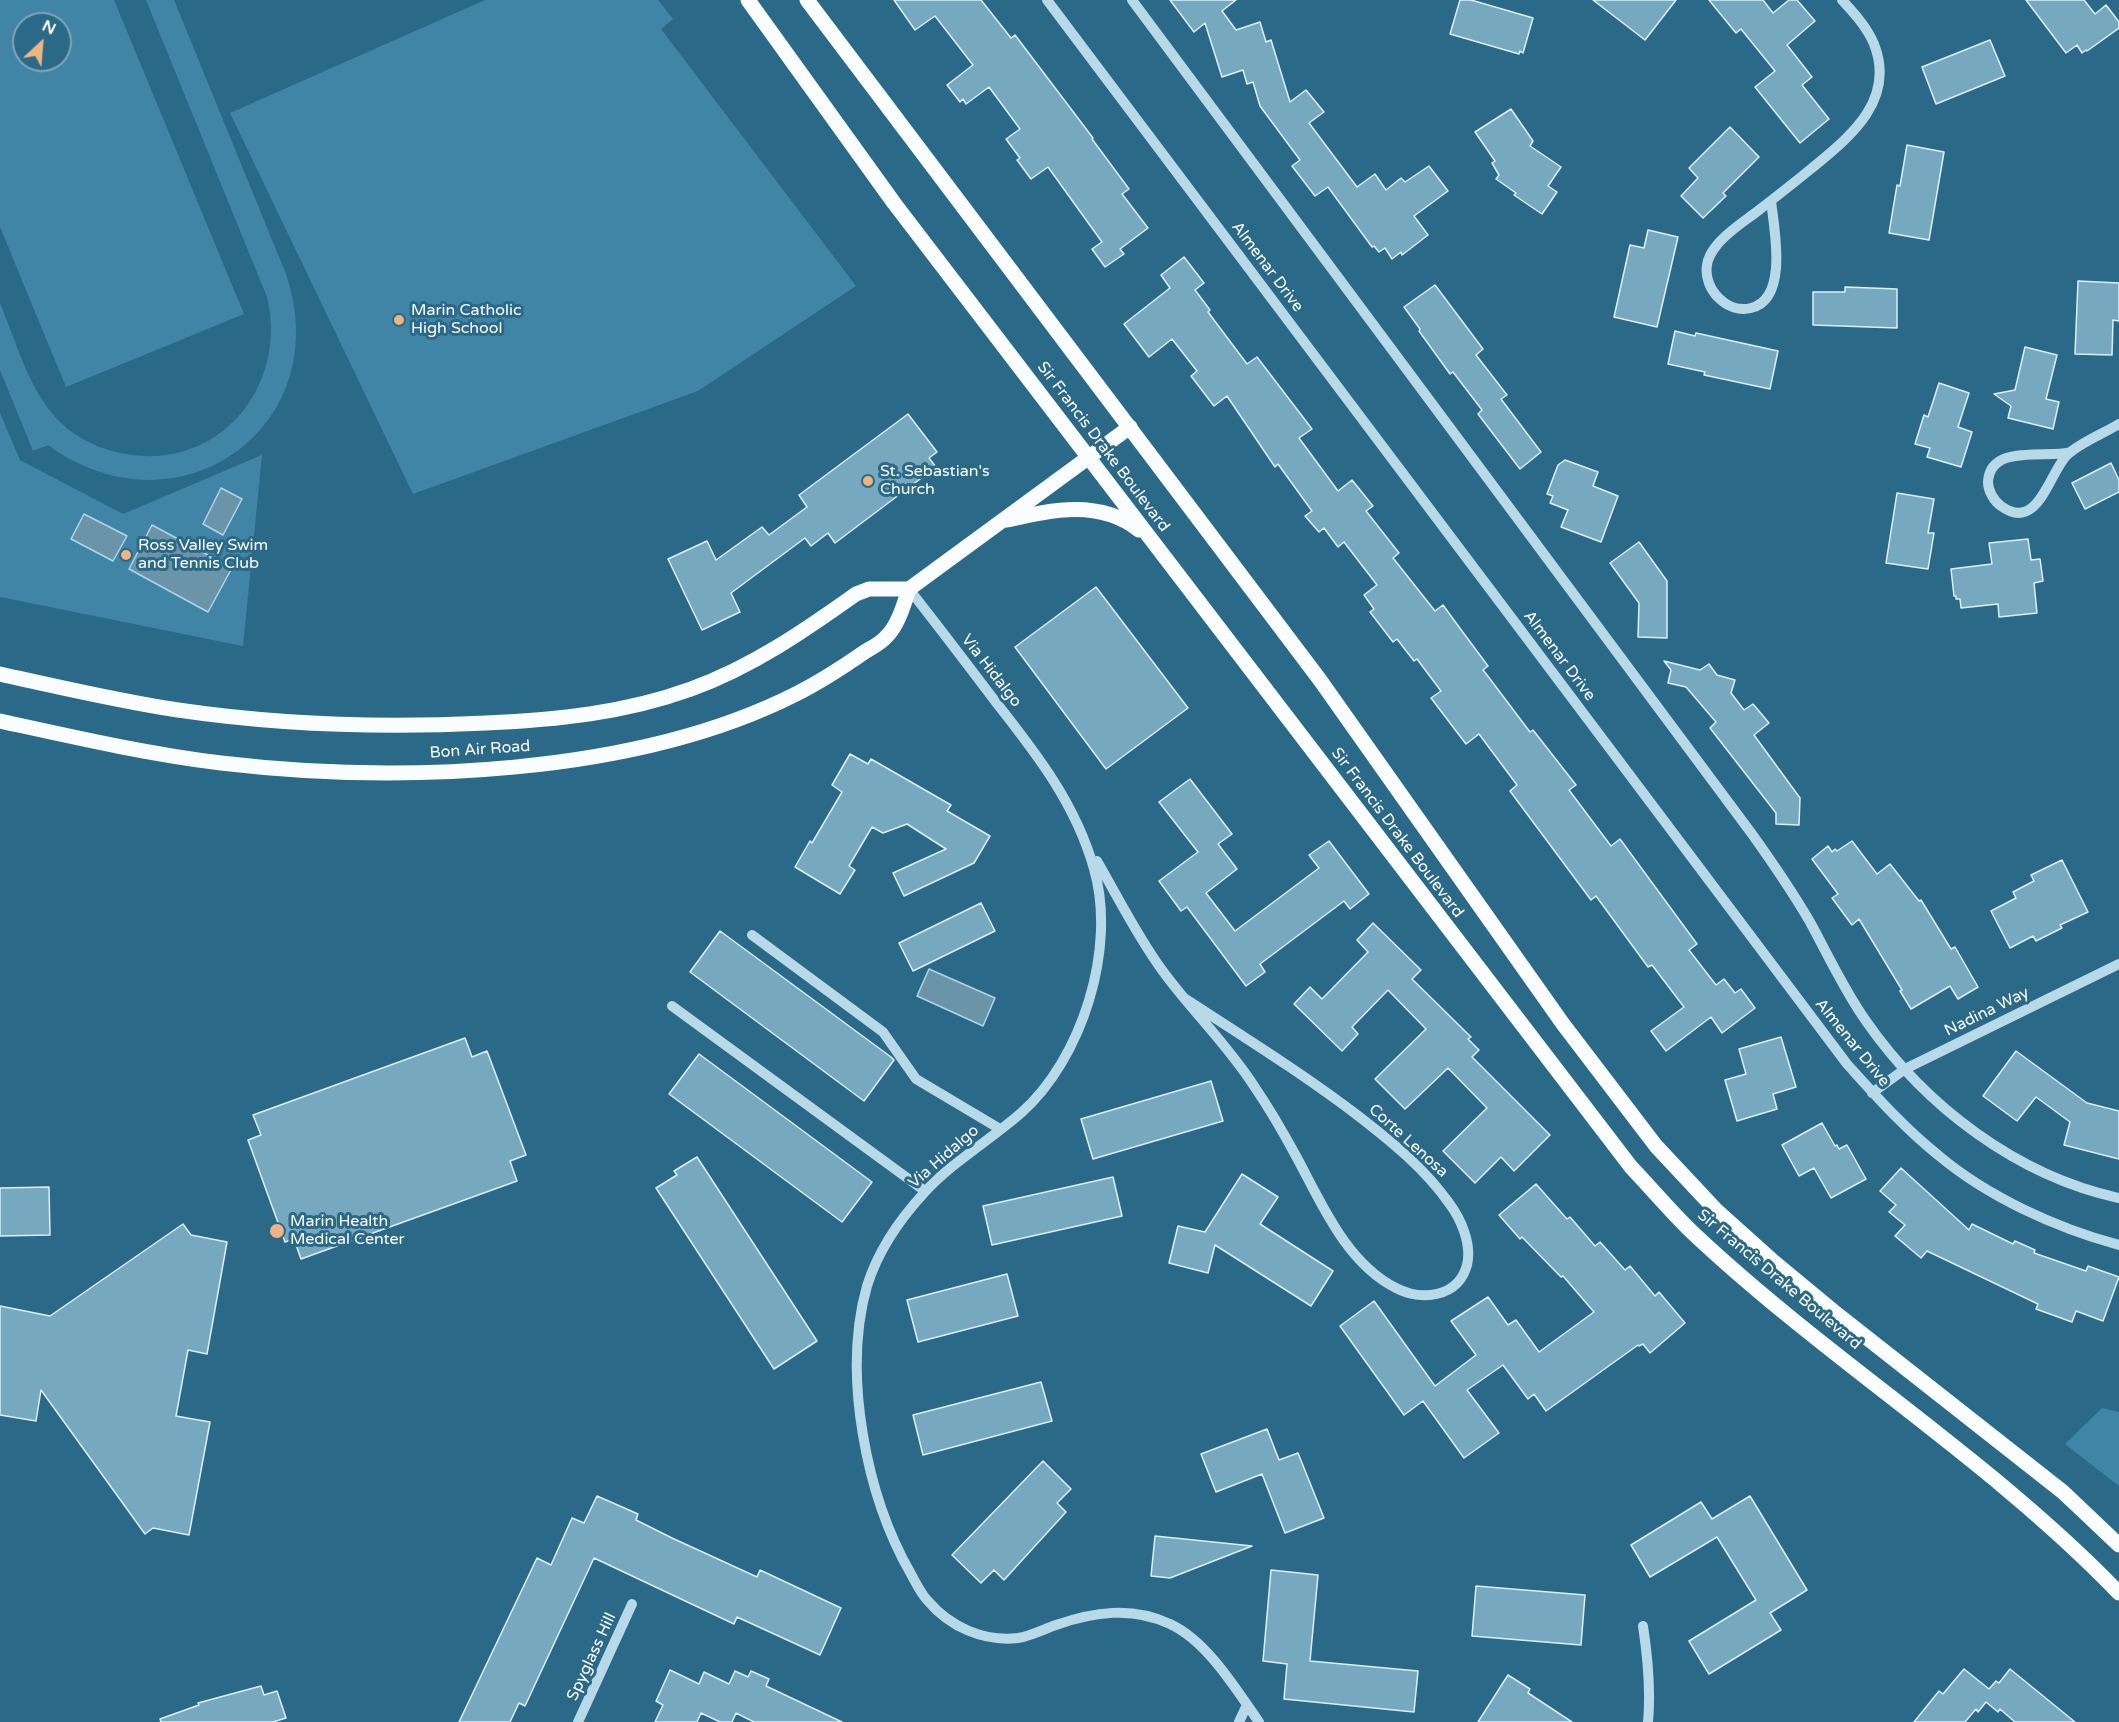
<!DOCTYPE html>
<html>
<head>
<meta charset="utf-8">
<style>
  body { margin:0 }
  #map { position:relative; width:2119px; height:1722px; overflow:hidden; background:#2b6989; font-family:"Varela Round",sans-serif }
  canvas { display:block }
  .north { position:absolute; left:12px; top:12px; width:60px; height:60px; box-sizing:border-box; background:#2b6989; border:2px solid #80a5b8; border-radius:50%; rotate:26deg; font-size:16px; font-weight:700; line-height:24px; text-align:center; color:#fff }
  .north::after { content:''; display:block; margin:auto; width:21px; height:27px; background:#eeb580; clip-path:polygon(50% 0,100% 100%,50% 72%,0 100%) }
</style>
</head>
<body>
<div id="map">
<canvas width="2119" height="1722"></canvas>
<div class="north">N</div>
</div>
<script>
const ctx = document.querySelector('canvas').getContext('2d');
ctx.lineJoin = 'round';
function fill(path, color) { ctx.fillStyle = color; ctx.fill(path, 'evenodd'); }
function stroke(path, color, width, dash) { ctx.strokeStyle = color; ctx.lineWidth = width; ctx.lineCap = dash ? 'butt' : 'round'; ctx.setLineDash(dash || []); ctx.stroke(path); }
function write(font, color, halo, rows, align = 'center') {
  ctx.font = font + ' "Varela Round",sans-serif'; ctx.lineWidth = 6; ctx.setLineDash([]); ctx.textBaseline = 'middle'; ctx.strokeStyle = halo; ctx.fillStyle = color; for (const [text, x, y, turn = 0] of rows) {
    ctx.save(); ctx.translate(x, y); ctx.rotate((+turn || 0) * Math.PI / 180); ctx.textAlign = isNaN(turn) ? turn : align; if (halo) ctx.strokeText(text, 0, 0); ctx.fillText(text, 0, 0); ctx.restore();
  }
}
fill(new Path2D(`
  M0,0H114L244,314L66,387L0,227ZM24,24H60V60H24Z
  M146,0H174L286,274C338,427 178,540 48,445L33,451L0,370V303C18,346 31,400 69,430C88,444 109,452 132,455C223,467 288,383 267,297Z
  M485,0H658L673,19L661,29L856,286L698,391L413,494L230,113Z
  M0,413L20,460L123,514L262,455L243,646L0,597Z
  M2102,1408L2119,1412V1486L2065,1444Z`), '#4085a5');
const water = new Path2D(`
  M221,488L242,499L223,535L203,524Z
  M84,514L127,536L113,561L71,539Z
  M152,525L232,568L208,612L129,569Z
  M929,969L995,998L983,1026L917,996Z`);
fill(water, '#6c94a9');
stroke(water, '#add6e8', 1.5);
const building = new Path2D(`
  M894,0H981L1011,38L1015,35L1093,138L1092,139L1129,189L1122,194L1148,228L1120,249L1124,254L1105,267L1092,249L1102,242L1048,167L1031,179L1017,160L1020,158L1006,139L1020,129L989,87L966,104L963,99L960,102L947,85L973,65L935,16L915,30Z
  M1170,0H1236L1222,11L1236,30L1260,22L1266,42L1271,40L1290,102L1306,90L1324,112L1309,123L1357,187L1375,174L1386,190L1401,178L1405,182L1429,166L1448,191L1414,216L1428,235L1402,255L1401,252L1392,259L1385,248L1379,252L1374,246L1372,247L1328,187L1315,196L1292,166L1300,160L1260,106L1253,82L1247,84L1243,70L1222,77L1205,23L1194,32Z
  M1460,0H1471L1533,18L1523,53L1520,51L1519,54L1450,34Z
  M1593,0H1676L1645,40Z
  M1709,0H1763L1773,13L1789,0H1797L1815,21L1787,45L1812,77L1802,85L1829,119L1800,143L1755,87L1775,71L1741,29L1736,33Z
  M2026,0H2084L2095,14L2106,5L2119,22V28L2087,51L2086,50L2082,53L2077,45L2066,53Z
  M1990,40L2005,76L1936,104L1922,67Z
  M1511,109L1533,141L1530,146L1561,167L1548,186L1557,192L1542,214L1514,195L1516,193L1496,179L1499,175L1492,163L1495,161L1475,132Z
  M1730,127L1759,157L1723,193L1726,196L1703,218L1681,196L1698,178L1689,168Z
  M1907,145L1944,152L1929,240L1889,233L1897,185L1900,186Z
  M1648,230L1678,237L1657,327L1614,317L1630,245L1644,248Z
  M1184,257L1204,283L1195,290L1210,310L1208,312L1247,364L1257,357L1312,429L1299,438L1338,491L1352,480L1373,506L1366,511L1399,553L1393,558L1435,611L1443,605L1459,627L1488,666L1483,670L1487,675L1530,732L1533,730L1576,785L1569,790L1611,846L1620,839L1697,944L1689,950L1716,985L1724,979L1735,993L1741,989L1755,1008L1722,1033L1711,1017L1666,1051L1651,1031L1684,1007L1652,965L1648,967L1596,896L1591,900L1510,791L1517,785L1479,734L1466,744L1431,698L1441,691L1417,659L1414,661L1397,639L1393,642L1370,612L1374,609L1364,595L1377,585L1344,542L1338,547L1324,528L1319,532L1305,516L1312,511L1278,464L1275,467L1227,396L1214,406L1191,376L1197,371L1172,339L1149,357L1124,324L1170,288L1161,275Z
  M2078,281L2119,283V321L2113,320L2112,355L2075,354Z
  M1435,285L1483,349L1476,355L1507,395L1501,399L1541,452L1520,469L1478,414L1482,410L1453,372L1450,374L1419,331L1420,329L1404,307Z
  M1845,287L1897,289V328L1813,325V292H1845Z
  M1675,331L1695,336L1696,333L1778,351L1770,389L1704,375L1705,372L1668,364Z
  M2025,347L2057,355L2046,399L2059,402L2053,429L2008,418L2011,406L1994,394L2015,390Z
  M1939,383L1969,393L1958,427L1972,432L1961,467L1927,457L1930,448L1915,444L1924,415L1928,417Z
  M908,414L937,452L929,458L936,467L835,543L828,533L811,546L805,538L731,593L740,612L702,630L668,559L707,541L716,560L762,527L769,535L807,507L799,495Z
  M1565,460L1598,472L1593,486L1618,496L1601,542L1561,527L1568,510L1550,503L1553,496L1547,494L1558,465Z
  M2111,463L2119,480V492L2085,509L2072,483Z
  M1897,493L1934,499L1928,533H1934L1928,569L1886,563Z
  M2028,539L2031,560L2040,559L2043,581L2034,583L2037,613L1999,617L1998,604L1961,608L1960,599H1956V596H1954L1951,569L1992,564L1989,543Z
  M1639,542L1667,581V638L1638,637L1639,603L1610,563Z
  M1096,587L1188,708L1106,769L1015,647Z
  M1664,661L1700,670L1709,664L1717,675L1735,680L1731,693L1744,710L1753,704L1769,723L1754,735L1800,798L1799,825L1776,824V813L1710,728L1716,722L1686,687L1668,683L1671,670Z
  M850,754L868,764L871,759L951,805L947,811L990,836L974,863L904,896L893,873L946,849L907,824L883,833L872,827L849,866L855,870L840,894L795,867L810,841L812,843L842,792L832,785Z
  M1190,779L1232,834L1218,844L1237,869L1206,893L1235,931L1319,868L1309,855L1329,841L1369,894L1350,909L1344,901L1260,964L1265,972L1246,986L1187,907L1181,911L1159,881L1198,852L1159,802Z
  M1852,841L1877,874L1890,864L1919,901L1921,900L1951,949L1955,947L1978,987L1958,999L1950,986L1911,1009L1900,991L1902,990L1859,919L1852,925L1832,898L1838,894L1812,859L1828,846L1832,852L1835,849L1837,851Z
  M2062,860L2088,912L2060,925L2062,928L2036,941L2033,936L2010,948L1991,911L2016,898L2013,892L2034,881L2031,875Z
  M981,903L995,931L913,971L899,943Z
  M1373,923L1421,970L1412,979L1471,1037L1468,1039L1479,1050L1472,1057L1550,1135L1514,1171L1501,1157L1475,1183L1443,1151L1487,1108L1448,1068L1405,1109L1375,1079L1426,1029L1388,990L1352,1027L1358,1034L1342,1051L1294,1004L1310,987L1322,999L1368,952L1357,940Z
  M720,931L891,1057L894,1060L864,1101L690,972Z
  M1781,1037L1796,1087L1773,1094L1777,1109L1737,1121L1725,1080L1746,1074L1739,1049Z
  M465,1038L472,1057L487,1051L526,1155L510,1161L517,1181L301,1259L294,1239L285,1242L248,1140L261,1135L253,1115Z
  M2016,1051L2087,1103L2119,1111V1159L2064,1145L2070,1122L2036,1097L2017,1121L1983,1096Z
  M699,1054L872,1182L842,1222L669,1094Z
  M1211,1081L1223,1121L1093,1159L1081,1119Z
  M1822,1123L1835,1146L1837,1145L1839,1149L1847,1145L1866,1179L1831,1198L1814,1168L1799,1176L1782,1145Z
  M697,1157L817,1341L774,1369L656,1188L677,1175L674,1171Z
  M1901,1168L1969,1230L1972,1224L2013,1244L2015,1241L2035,1250L2034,1253L2086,1271L2088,1266L2119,1277L2103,1321L2076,1311L2072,1322L2036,1309L2038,1304L1927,1251L1921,1258L1895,1236L1905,1225L1889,1212L1896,1205L1880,1191Z
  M1242,1174L1278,1197L1260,1224L1333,1271L1311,1306L1215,1245L1208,1273L1169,1263L1178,1226L1205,1232Z
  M1113,1177L1122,1216L992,1245L983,1206Z
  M1536,1184L1567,1219L1570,1217L1595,1246L1600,1242L1625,1270L1630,1266L1655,1296L1659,1292L1685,1323L1650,1353L1643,1344L1639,1346L1638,1345L1546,1411L1534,1394L1528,1399L1503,1365L1467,1390L1499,1433L1464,1458L1423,1401L1404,1415L1340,1326L1374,1301L1435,1386L1476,1355L1451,1321L1488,1297L1508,1325L1516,1320L1539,1352L1594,1312L1563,1276L1561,1277L1522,1237L1520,1239L1499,1215Z
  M49,1187L50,1235L0,1236V1188Z
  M183,1224L191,1235L227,1242L207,1354L188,1350L176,1416L210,1422L189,1535L153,1528L145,1534L41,1390L36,1421L0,1415V1306L50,1316Z
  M1007,1274L1018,1316L918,1342L907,1300Z
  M1041,1382L1052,1421L923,1455L913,1415Z
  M1267,1429L1279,1460L1298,1453L1324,1518L1285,1533L1262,1474L1216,1492L1201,1454Z
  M1043,1461L1071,1489L1057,1503L1066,1512L1004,1580L994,1570L981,1583L952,1555Z
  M597,1496L638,1514L636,1520L672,1538L757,1577L760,1570L841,1608L820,1655L737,1617L734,1624L594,1558L525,1706L519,1703L510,1722H459L537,1558L551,1565L572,1518L584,1523Z
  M1750,1496L1807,1590L1770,1613L1781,1630L1709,1674L1689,1641L1756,1600L1717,1537L1650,1577L1631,1545L1701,1502L1712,1519Z
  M1155,1536L1252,1546L1170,1578L1151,1576Z
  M1271,1570L1318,1575L1310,1661L1418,1671L1414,1712L1284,1699L1287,1664L1263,1661Z
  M1476,1586L1585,1595L1581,1645L1472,1636Z
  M1964,1669L1989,1689L1996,1681L1999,1683L2010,1669L2075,1722H2015L2000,1709L1998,1712L1986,1702L1978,1712L1976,1709L1965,1722H1914L1939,1691L1943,1694Z
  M670,1670L699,1684L704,1672L729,1684L735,1671L748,1677L751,1671L769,1679L766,1686L842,1722H754L736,1713L732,1722H720L701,1713L697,1722H655L663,1705L656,1701Z
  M1508,1675L1530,1689L1528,1693L1572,1722H1478Z
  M261,1686L264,1695L277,1691L286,1718L273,1722H161L160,1719L199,1705L198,1703Z`);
fill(building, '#76a8c0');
stroke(building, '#dceef7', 1.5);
stroke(new Path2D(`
  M1047,0L1847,1064C1876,1096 1904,1128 1938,1155C1988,1197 2056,1228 2119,1245
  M1132,0L1752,834C1772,862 1792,891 1810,922C1828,955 1844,990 1866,1021C1925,1106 2017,1176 2119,1198
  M1771,201C1774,228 1789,299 1751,308C1727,314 1703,289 1707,265C1708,257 1712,251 1717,245C1728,231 1745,221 1759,210C1777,196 1795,182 1812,168C1851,136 1896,100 1874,44C1867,27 1854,13 1842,0
  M2071,452C2048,459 1990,443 1988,482C1988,491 1994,501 2001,506C2038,533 2049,473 2067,455C2081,442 2103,434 2119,424
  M909,589C938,626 967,664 995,701C1036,753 1076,804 1094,869C1117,948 1082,1059 1021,1113C989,1141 952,1162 924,1193C900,1219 878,1251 867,1286C842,1374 866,1496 911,1574C916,1583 921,1594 928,1601C950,1627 984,1642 1018,1638C1031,1636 1044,1629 1056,1625C1093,1612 1132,1606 1170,1624C1207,1641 1236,1689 1259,1722
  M1097,861C1118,897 1137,936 1162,970C1191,1010 1227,1044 1254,1086C1269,1108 1283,1132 1296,1156C1321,1202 1346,1263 1396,1288C1421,1301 1458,1298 1467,1265C1472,1244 1461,1219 1449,1203C1425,1169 1393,1143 1361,1118C1305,1075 1244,1037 1184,998
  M752,935L883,1032L916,1079L1000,1129
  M672,1006L925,1191
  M1872,1093L1905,1069L2119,964
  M1643,1626C1648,1659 1651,1690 1648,1722
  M578,1722L632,1604
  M1239,1722L1247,1705`), '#b8d9e8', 10);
stroke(new Path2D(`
  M748,0L894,203L1631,1167C1652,1189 1671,1212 1693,1233C1829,1361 1990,1459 2119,1593
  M807,0L1320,680L1563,1024L1656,1146L1715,1209L1774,1262L1838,1315L2063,1492L2119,1545
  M1007,520C1052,510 1099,499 1139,530
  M0,674C59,687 118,701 178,710C280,725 384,728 486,723C556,720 625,713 691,689C752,667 804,631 856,594L869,589H909
  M0,721C73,737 147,754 221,763C398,784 634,776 796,694C820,682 843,667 866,651C873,647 881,643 886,637C898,626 904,604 909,589L1130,427`), '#fafdfe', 15);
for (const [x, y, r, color] of [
  [399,320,6,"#eeb580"],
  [868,481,6,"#eeb580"],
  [126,555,6,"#eeb580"],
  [277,1231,8,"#eeb580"]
]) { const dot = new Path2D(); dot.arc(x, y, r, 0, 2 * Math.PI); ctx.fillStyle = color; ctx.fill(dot); stroke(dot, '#2b6989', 2); }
write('16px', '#fff', '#2b6989', [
  ["Almenar Drive",1267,267,53],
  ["Sir Francis Drake Boulevard",1103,447,53],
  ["Almenar Drive",1559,656,53],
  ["Via Hidalgo",991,671,52],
  ["Bon Air Road",480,750,-4],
  ["Sir Francis Drake Boulevard",1397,833,53],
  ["Nadina Way",1987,1012,-26],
  ["Almenar Drive",1852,1043,51],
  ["Corte Lenosa",1408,1141,42],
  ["Via Hidalgo",944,1157,-41],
  ["Sir Francis Drake Boulevard",1779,1280,40],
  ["Spyglass Hill",592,1657,-65]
]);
write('16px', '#fff', '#2b6989', [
  ["Marin Catholic",411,311],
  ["High School",411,329],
  ["St. Sebastian's",880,472],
  ["Church",880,490],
  ["Ross Valley Swim",138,546],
  ["and Tennis Club",138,564],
  ["Marin Health",290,1222],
  ["Medical Center",290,1240]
], 'left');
</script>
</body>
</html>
